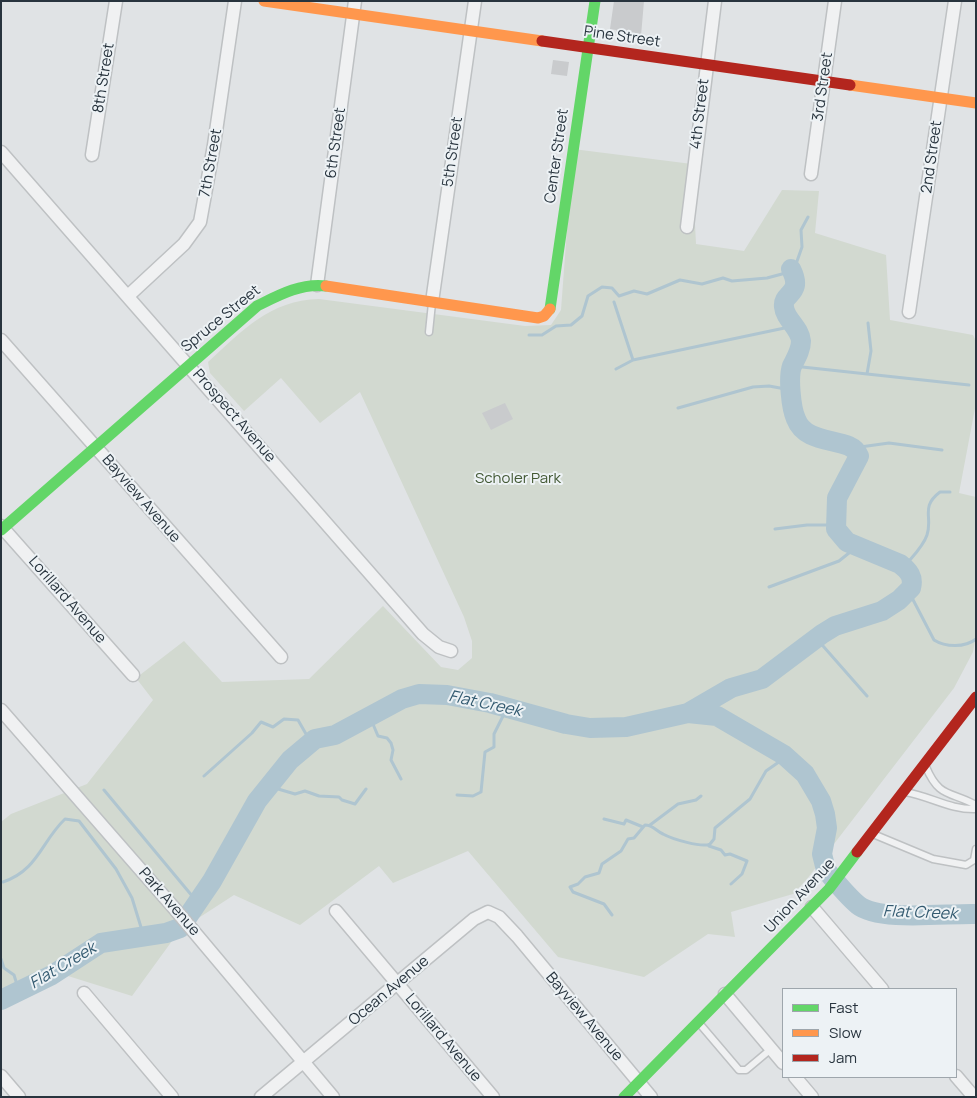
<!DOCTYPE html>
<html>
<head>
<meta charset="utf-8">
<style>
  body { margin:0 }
  #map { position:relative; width:977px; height:1098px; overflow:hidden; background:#e0e3e5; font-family:Manrope,sans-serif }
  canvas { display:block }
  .frame { position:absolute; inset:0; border:2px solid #28343e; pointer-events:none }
  .legend { position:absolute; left:782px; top:988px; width:175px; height:90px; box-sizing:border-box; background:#edf2f5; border:1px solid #9ea6ac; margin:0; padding:6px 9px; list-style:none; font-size:15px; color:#28343e }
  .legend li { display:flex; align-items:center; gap:10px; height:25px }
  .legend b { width:25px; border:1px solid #9ea6ac }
</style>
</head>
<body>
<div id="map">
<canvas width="977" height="1098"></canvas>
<div class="frame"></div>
<ul class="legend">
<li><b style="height:6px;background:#63d668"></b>Fast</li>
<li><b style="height:6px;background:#ff974d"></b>Slow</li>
<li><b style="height:6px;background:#b3261e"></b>Jam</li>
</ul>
</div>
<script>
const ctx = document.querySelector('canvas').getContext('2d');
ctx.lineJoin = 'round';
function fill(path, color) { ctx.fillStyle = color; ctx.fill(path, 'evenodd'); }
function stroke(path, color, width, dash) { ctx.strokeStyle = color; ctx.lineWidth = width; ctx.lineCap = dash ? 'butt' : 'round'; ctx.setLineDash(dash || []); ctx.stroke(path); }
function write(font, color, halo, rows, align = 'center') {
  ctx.font = font + ' Manrope,sans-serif'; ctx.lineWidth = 4; ctx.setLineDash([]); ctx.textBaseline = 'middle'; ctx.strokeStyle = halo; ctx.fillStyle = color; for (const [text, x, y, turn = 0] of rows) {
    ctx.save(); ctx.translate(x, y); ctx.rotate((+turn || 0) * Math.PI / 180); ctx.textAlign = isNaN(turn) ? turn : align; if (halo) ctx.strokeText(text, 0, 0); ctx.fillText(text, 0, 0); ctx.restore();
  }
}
fill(new Path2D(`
  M573,149L692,164L696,244L744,251L782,190L819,191L815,233L886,255L890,320L973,335L976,341V403L959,493L976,497V636L973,652L954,688L807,879L793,894L731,912L735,937L708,934L644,977L558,957L468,851L393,883L379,866L300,925L234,895L197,919L172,941L132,996L68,976L1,1009V822L11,814L87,784L153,700L136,678L184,641L222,682L309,679L383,606L441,667L458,670L472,658V641L464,617L360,392L320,423L281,378L244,411L210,373L208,362C242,331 270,300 319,299L525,326L551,325L561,310Z`), '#d2d9d0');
stroke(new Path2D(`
  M614,302L633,360
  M529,335H542L556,326L571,325L582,316L588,296L602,287L612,288L619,296L634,291L647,294L680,280L702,284L723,278L732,281L767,278L782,274L796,264L802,247L801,230L808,217
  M793,366L969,385
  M616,369L633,360L794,326
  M867,374L871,351L868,323
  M678,408L753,387L769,386L791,390
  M853,448L889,443L942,450
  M775,529L807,525H836
  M904,567C912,557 923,547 927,535C933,517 920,507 940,492H950
  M769,587L839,561L849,553L853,545
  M909,592L934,640C945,647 965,648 976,639
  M816,638L867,696
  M370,717L378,736L387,738L391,743L393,750L391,760L401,779
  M204,776L252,733L261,722L273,727L284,719L298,720L310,741
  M268,786L295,794L305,791L319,796L339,797L342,800L355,804L366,789
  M104,790L198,903
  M457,795L473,796L481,792L485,752L494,747V734L507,708
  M604,819L624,824L626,820L643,827
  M650,825L678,804L696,800L701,796
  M709,846L721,850L725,855L730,854L747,861L742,874L731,884
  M3,882C38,870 41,842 65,819L79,821L116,869L132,898L144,937
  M612,915L604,904L573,892L570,887L578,884L585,877L599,873L602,864L621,851L628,839L634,838L645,825C653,825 656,831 663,834C672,839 702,848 710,844L714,839L715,828L750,799L766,771L786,757
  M1,959L4,968L14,975L19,991`), '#afc5d0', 3);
stroke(new Path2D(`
  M688,713L731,688L762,679L822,634L835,626L882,611L899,600L911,588C914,577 909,571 900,564L847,542L836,529L837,498L859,456C851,435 807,448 796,419C791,408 788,377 792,366C796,358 801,350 801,341C800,328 785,319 784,307C782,292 804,295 791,269
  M1,1000L52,975L101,943L166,933L180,928L212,881L257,801L290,760L315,739L335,735L402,699L419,694L447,695L490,703L566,724L590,728L626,727L688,713L717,716L784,755L805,774L821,801L825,814L827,828L822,854L826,870C836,882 846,895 858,905C879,922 947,913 976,914`), '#afc5d0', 20);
fill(new Path2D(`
  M614,1H644L641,36L616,33V30L610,29Z
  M553,60L569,62L567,76L551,74Z
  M505,403L513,419L491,430L482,413Z`), '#c9cbcd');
const lane = new Path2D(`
  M429,332L432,303
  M926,767C939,798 950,791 976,805
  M905,792C930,796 950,810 976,809
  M873,834L933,859L966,865L974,860L976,849
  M699,1023L739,1070H746L771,1049`);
const street = new Path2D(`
  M1,152L423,634L439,647L451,651
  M92,155L116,1
  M811,174L835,1
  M687,227L715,1
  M317,285L355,1
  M128,296L184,244L200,222L214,145L235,1
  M432,302L475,1
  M909,312L955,1
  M1,340L281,657
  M1,526L133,675
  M1,710L174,908L333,1097
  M812,907L882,989
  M336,911L493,1097
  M84,993L172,1097
  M725,994L783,1063
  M1,1076L19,1097
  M956,1076L974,1097
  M795,1077L812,1097
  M261,1097L474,919L488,912L499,917L517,936L651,1097`);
stroke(lane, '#bec1c3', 9);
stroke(street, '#bec1c3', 15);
stroke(lane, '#f0f1f2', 6);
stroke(street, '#f0f1f2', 12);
stroke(new Path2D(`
  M550,309L595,1
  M1,530L257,306C279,295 301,283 326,286
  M624,1097L829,889L857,852`), '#63d668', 11);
stroke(new Path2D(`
  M264,1L542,41
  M850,85L976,103
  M326,286L538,318L544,316L550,309`), '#ff974d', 11);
stroke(new Path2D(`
  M542,41L850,85
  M857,852L976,697`), '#b3261e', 11);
write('15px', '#28343e', '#edf2f5', [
  ["Pine Street",622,37,8],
  ["8th Street",104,78,-81],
  ["3rd Street",823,87,-82],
  ["4th Street",700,114,-83],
  ["6th Street",336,143,-82],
  ["5th Street",453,152,-82],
  ["Center Street",557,156,-82],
  ["2nd Street",932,157,-82],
  ["7th Street",211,163,-80],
  ["Spruce Street",221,319,-39],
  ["Prospect Avenue",234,416,49],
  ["Bayview Avenue",141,499,49],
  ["Lorillard Avenue",67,600,49],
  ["Union Avenue",800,896,-47],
  ["Park Avenue",169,902,49],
  ["Ocean Avenue",389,991,-40],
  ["Bayview Avenue",584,1017,50],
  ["Lorillard Avenue",443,1038,50]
]);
write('15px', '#435935', '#edf2f5', [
  ["Scholer Park",518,479]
]);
write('italic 16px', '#335a70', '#edf2f5', [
  ["Flat Creek",485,704,12],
  ["Flat Creek",920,913,2],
  ["Flat Creek",63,966,-31]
]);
</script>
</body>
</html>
